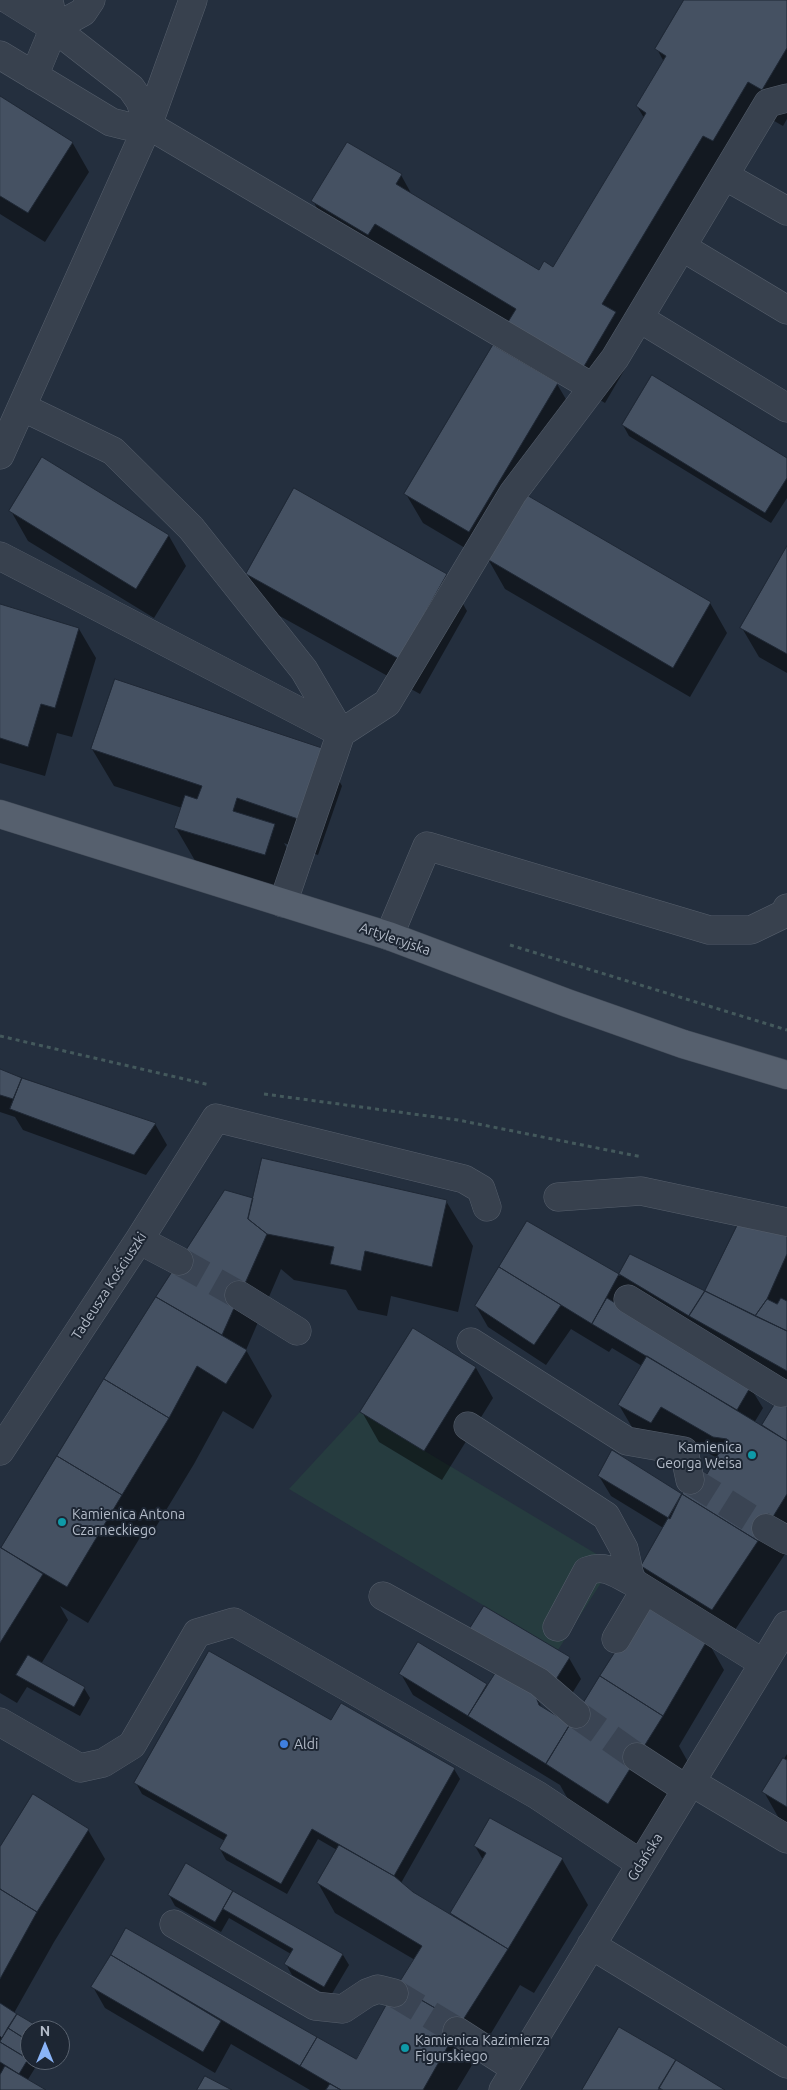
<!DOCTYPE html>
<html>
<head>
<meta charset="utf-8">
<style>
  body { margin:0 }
  #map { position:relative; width:787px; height:2090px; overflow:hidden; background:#242f3e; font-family:Ubuntu,sans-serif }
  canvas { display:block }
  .north { position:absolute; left:20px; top:2020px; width:50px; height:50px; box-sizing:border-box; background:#1d2633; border:1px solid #59626f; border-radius:50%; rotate:0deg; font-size:14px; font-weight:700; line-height:20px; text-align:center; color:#b4bcc9 }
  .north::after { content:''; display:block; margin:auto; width:18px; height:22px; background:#8ab4f8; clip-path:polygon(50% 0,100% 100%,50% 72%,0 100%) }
</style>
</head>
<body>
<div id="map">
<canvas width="787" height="2090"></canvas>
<div class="north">N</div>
</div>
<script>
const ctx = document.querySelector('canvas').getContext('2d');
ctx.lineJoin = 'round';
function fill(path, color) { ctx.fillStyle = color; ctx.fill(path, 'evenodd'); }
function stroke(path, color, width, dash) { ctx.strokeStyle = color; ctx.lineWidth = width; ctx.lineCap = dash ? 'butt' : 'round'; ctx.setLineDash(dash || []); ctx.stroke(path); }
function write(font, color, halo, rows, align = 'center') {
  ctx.font = font + ' Ubuntu,sans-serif'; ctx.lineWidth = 4; ctx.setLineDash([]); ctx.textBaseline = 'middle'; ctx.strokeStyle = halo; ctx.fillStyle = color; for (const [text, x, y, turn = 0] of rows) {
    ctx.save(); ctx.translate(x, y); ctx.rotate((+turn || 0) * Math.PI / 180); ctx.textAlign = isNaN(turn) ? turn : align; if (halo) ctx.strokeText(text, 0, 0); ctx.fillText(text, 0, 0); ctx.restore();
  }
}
fill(new Path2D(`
  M360,1412L613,1564L558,1650L289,1489Z`), '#263c3f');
fill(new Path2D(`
  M686,0H787V119L783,126L769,118L627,333L636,350L605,403L334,238L313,201L401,175L412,195L540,271L554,269L644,118L637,106L664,62L657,49Z
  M0,97L72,142L89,172L45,242L0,214Z
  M557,384L574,413L525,496L710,603L727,633L690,697L505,589L488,559L487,561L423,523L406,494Z
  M623,425L787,460V498L771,523L629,436Z
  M42,459L169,536L186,566L154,618L28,541L11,511Z
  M787,549V673L759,657L742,628Z
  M247,574H446L467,611L420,694L269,610Z
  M0,605L79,629L96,658L72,737L57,733L45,776L0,763Z
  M92,749H321L342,786L318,855L284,843L295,862L286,891L197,864L176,828L182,808L114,786Z
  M0,1070L155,1124L167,1145L146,1175L23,1130L15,1117L0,1112Z
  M254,1199L446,1201L473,1246L458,1312L391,1296L387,1316L358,1310L346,1290L294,1280L281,1269L246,1350L272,1396L253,1429L223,1411L194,1464L148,1540L141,1536L88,1623L60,1606L68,1620L41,1664L84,1688L90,1698L80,1716L27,1687L17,1703L0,1693V1549L5,1552L58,1457L157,1297Z
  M527,1223L620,1276L630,1256L705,1293L787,1233V1384L750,1387L763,1408L754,1423L766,1431L763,1425L787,1386V1551L729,1639L659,1596L642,1567L665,1529L611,1496L599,1476L681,1495L707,1475L717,1458L678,1436L636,1434L619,1405L642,1366L612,1348L609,1352L571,1329L546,1365L488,1327L476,1306Z
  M413,1330L476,1368L493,1398L442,1480L379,1442L362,1412Z
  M484,1608L569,1658L581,1679L565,1705Z
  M707,1640L724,1670L679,1746L688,1762L635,1848L574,1810L560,1785L413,1695L401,1674L419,1644L488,1686L533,1692L543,1709L569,1725Z
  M332,1721L454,1769L460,1779L401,1883L412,1893L454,1918L451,1913L483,1860L475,1846L562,1859L588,1905L534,1993L520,1985L457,2090H310L231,2044L215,2073L105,2008L93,1987L127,1930L356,2061L415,1960L335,1913L318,1883L337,1850L318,1839L287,1894L226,1860L220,1849L225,1841L142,1794L136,1783Z
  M787,1754V1826L781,1822L764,1792Z
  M88,1830L105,1859L54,1942L14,2013L42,2030H30V2060H40L27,2081L44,2090H0V1848Z
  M186,1865L343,1955L349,1965L330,1997L292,1975L286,1964L291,1954L229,1918L221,1932L175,1906L169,1895Z`), '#0007');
const building = new Path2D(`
  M684,0H787V48L762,90L748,82L713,141L703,136L602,304L616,312L583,368L508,322L516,309L375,224L368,235L311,201L347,142L402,174L396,184L539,270L544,261L553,267L646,113L636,106L666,56L655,49Z
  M0,96L73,142L28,213L0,196Z
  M493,345L558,383L469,532L404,494Z
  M652,375L787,458V478L765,513L622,425Z
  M42,457L169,535L136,589L9,511Z
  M294,488L447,574L399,659L246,574Z
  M525,494L711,602L673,668L487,559Z
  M787,546V654L740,628Z
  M0,604L79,628L55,708L41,704L28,747L0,738Z
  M115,679L322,748L298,819L237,798L233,811L275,824L265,855L174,828L185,795L197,799L202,786L91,749Z
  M0,1069L22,1078L13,1099L0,1095Z
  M22,1078L156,1123L134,1155L10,1109Z
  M262,1158L447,1200L432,1267L365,1251L361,1271L330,1264L334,1247L267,1234L248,1219Z
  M225,1190L253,1198L248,1219L267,1234L222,1335L156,1297Z
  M740,1220L787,1232V1254L767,1299L755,1316L705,1291Z
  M527,1221L619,1274L592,1324L499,1267Z
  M630,1254L705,1291L689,1316L619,1274Z
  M499,1267L561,1305L534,1345L475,1306Z
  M705,1291L787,1331V1371L689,1316Z
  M156,1297L247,1350L226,1384L197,1366L169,1418L104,1379Z
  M607,1298L751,1386L737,1410L592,1324Z
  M781,1298L787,1301V1331L755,1316L767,1299L777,1304Z
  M413,1328L476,1367L424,1451L360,1412Z
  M647,1356L787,1441V1494L758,1541L682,1494L696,1469L707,1474L727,1439L713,1437L661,1407L651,1423L618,1405Z
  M104,1379L169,1418L122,1495L57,1456Z
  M787,1384V1441L762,1425Z
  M612,1450L682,1494L670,1519L598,1476Z
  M57,1456L122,1495L67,1587L1,1548Z
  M682,1494L758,1541L712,1610L641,1566Z
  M0,1547L43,1574L0,1643Z
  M647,1602L708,1639L663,1716L600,1676Z
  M484,1606L570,1657L553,1684L467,1633Z
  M418,1642L487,1684L468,1716L399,1674Z
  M209,1651L331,1720L341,1703L455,1768L394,1876L312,1829L281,1884L219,1849L227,1835L134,1783Z
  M28,1655L85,1687L74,1707L16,1675Z
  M500,1666L534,1691L539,1705L570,1724L546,1764L468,1716Z
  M600,1676L663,1716L608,1804L546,1764Z
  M783,1758L787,1760V1807L762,1792Z
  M33,1794L89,1829L37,1912L0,1889V1847Z
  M490,1818L563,1858L508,1949L450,1913L486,1853L474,1846Z
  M339,1845L394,1876L413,1892L508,1949L461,2023L397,1986L422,1946L317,1883Z
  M186,1863L233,1891L215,1922L168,1895Z
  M0,1889L37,1912L0,1979Z
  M233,1891L343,1954L324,1987L284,1964L293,1949L223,1909Z
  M126,1928L317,2037L300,2066L111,1955Z
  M111,1955L221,2021L203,2052L91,1987Z
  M397,1986L461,2023L423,2090H341L300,2066L317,2037L356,2059Z
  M0,2003L17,2014L2,2038L0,2036Z
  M17,2014L44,2030H30V2042L8,2028Z
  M619,2027L676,2060L658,2090H582Z
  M8,2028L30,2042V2056L28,2059L0,2042Z
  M0,2042L28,2059L19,2074L0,2062Z
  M676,2060L725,2090H663L659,2088Z
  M5,2066L46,2090H0V2075Z
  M205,2076L232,2090H197Z
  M330,2084L341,2090H326Z`);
fill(building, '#455162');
stroke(building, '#1f2835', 1);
stroke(new Path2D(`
  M179,1261L239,1295
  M690,1480L766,1528
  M576,1714L637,1757
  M394,1993L457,2031`), '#3a4453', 28, [28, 14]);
const minor = new Path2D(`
  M9,0L54,28L131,88L140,101L148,125
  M54,28L83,12L91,0
  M0,55L111,122L127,126L148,125L592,387
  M34,76L54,28L49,0
  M725,176L787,211
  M682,247L787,310
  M639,318L787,408
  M22,407L113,451L191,528L304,670L341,733L283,903
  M0,455L148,125L193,0
  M0,556L341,733L387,703L513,493L615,358L768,103L787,98
  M389,936L427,846L709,930H751L784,914L787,908
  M558,1197L641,1191L787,1222
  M139,1240L179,1261
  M239,1295L297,1331
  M628,1299L781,1393
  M471,1342L627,1441L684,1451L690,1480
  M468,1426L606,1516L624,1549L631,1581L763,1663
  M0,1451L139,1240L216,1118L464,1179L481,1189L487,1207
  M766,1528L787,1540
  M383,1596L539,1682L576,1714
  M557,1627L587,1571C606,1564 615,1573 631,1581
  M616,1639L645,1590
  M0,1722L80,1768L103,1763L132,1745L197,1633L234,1622L537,1795L641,1864
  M637,1757L686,1789
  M691,1782L787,1839
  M174,1924L315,2006L343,2009L367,1993L378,1989L394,1993
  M591,1945L787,2064
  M457,2031L516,2069
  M503,2090L787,1625`);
const major = new Path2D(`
  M0,814L389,936L567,1003L683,1044L787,1075`);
stroke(minor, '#565f6c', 29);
stroke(major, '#414a57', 29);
stroke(new Path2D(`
  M510,945L787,1030
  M0,1036L210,1085
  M264,1094L458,1120L642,1157`), '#44595c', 3, [4, 4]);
stroke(minor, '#38414e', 28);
stroke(major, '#56606e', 28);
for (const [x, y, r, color] of [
  [752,1455,5,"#0f9aa8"],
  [62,1522,5,"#0f9aa8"],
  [284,1744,5,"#3f7fe0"],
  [405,2048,5,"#0f9aa8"]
]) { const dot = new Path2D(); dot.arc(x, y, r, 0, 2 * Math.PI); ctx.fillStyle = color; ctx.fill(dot); stroke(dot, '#1d2633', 2); }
write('14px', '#b4bcc9', '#1d2633', [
  ["Artyleryjska",395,939,19],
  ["Tadeusza Kościuszki",109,1286,-57],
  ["Gdańska",645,1857,-58]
]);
write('14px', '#b4bcc9', '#1d2633', [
  ["Kamienica",742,1447,"right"],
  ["Georga Weisa",742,1463,"right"],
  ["Kamienica Antona",72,1514],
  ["Czarneckiego",72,1530],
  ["Aldi",294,1744],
  ["Kamienica Kazimierza",415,2040],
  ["Figurskiego",415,2056]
], 'left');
</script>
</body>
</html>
